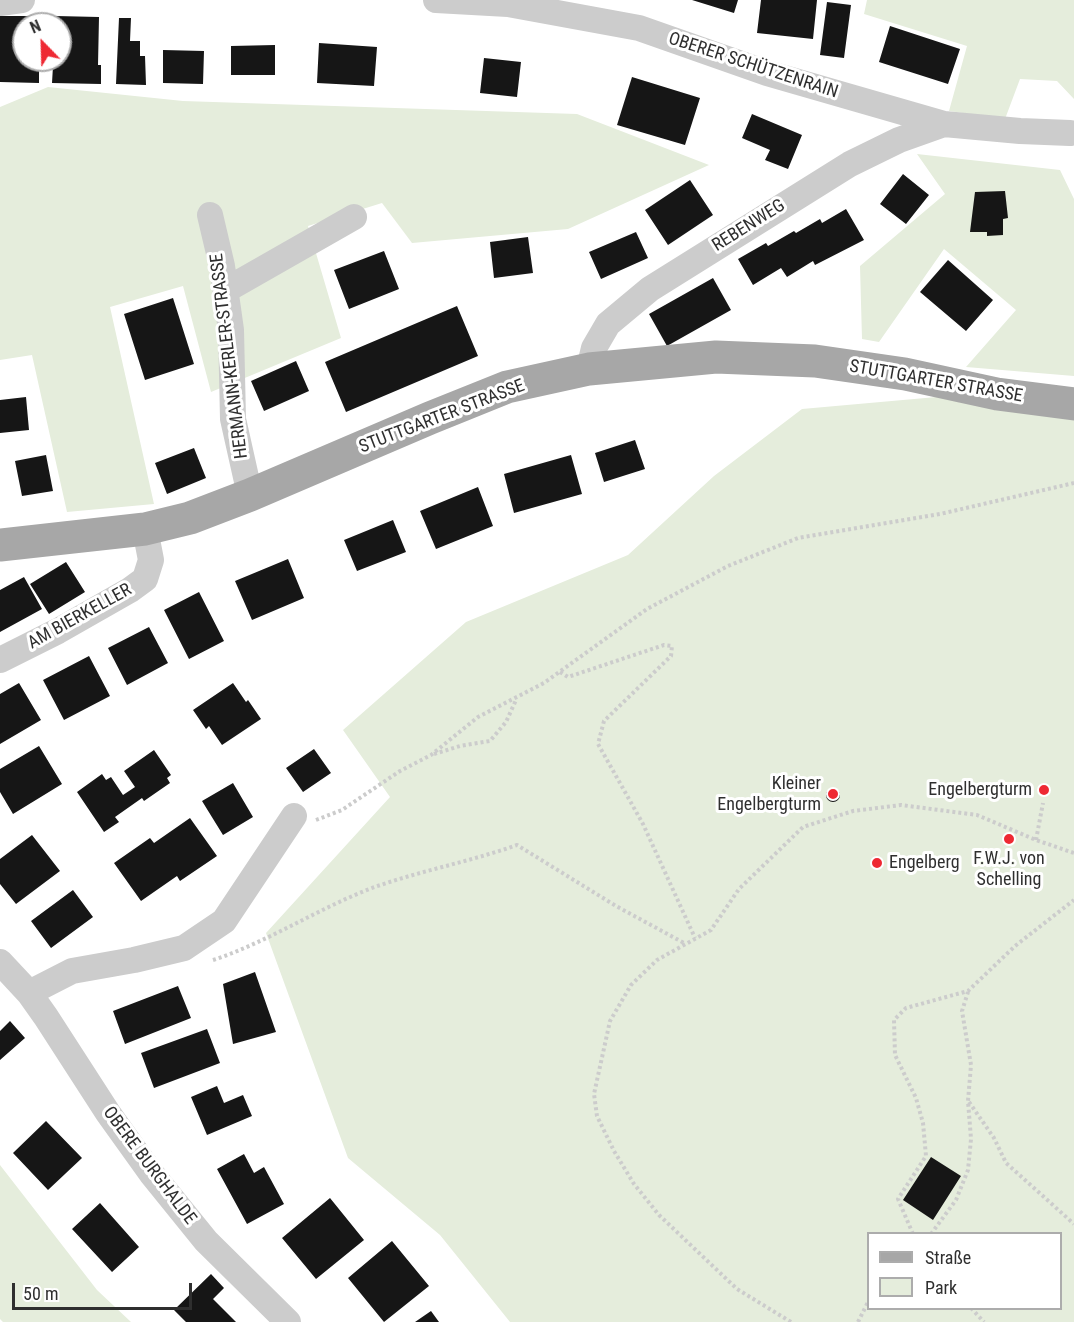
<!DOCTYPE html>
<html>
<head>
<meta charset="utf-8">
<style>
  body { margin:0 }
  #map { position:relative; width:1074px; height:1322px; overflow:hidden; background:#fff; font-family:"Roboto Condensed",sans-serif }
  canvas { display:block }
  .legend { position:absolute; left:867px; top:1232px; width:195px; height:78px; box-sizing:border-box; background:#fff; border:2px solid #acacac; margin:0; padding:8px 10px; list-style:none; font-size:18px; color:#2f2f2f }
  .legend li { display:flex; align-items:center; gap:12px; height:30px }
  .legend b { width:30px; border:2px solid #acacac }
  .north { position:absolute; left:12px; top:12px; width:60px; height:60px; box-sizing:border-box; background:#fff; border:2px solid #acacac; border-radius:50%; rotate:337deg; font-size:16px; font-weight:700; line-height:24px; text-align:center; color:#2f2f2f }
  .north::after { content:''; display:block; margin:auto; width:21px; height:27px; background:#ee2933; clip-path:polygon(50% 0,100% 100%,50% 72%,0 100%) }
  .scale { position:absolute; left:12px; top:1283px; width:180px; height:27px; box-sizing:border-box; border:3px solid #2f2f2f; border-top:0; padding-left:8px; font-size:18px; line-height:21px; white-space:nowrap; color:#2f2f2f; -webkit-text-stroke:4px #fff; paint-order:stroke }
</style>
</head>
<body>
<div id="map">
<canvas width="1074" height="1322"></canvas>
<ul class="legend">
<li><b style="height:8px;background:#a7a7a7"></b>Straße</li>
<li><b style="height:16px;background:#e5eddc"></b>Park</li>
</ul>
<div class="north">N</div>
<div class="scale">50 m</div>
</div>
<script>
const ctx = document.querySelector('canvas').getContext('2d');
ctx.lineJoin = 'round';
function fill(path, color) { ctx.fillStyle = color; ctx.fill(path, 'evenodd'); }
function stroke(path, color, width, dash) { ctx.strokeStyle = color; ctx.lineWidth = width; ctx.lineCap = dash ? 'butt' : 'round'; ctx.setLineDash(dash || []); ctx.stroke(path); }
function write(font, color, halo, rows, align = 'center') {
  ctx.font = font + ' "Roboto Condensed",sans-serif'; ctx.lineWidth = 6; ctx.setLineDash([]); ctx.textBaseline = 'middle'; ctx.strokeStyle = halo; ctx.fillStyle = color; for (const [text, x, y, turn = 0] of rows) {
    ctx.save(); ctx.translate(x, y); ctx.rotate((+turn || 0) * Math.PI / 180); ctx.textAlign = isNaN(turn) ? turn : align; if (halo) ctx.strokeText(text, 0, 0); ctx.fillText(text, 0, 0); ctx.restore();
  }
}
fill(new Path2D(`
  M867,0H1074V99L1057,81L1020,79L1005,119L949,111L967,46L864,14Z
  M48,87L183,101L577,114L709,165L568,229L412,243L382,203L308,226L341,338L211,392L183,286L110,307L154,504L67,512L32,355L0,360V107Z
  M917,154L1060,170L1074,199V376L966,367L1016,310L944,249L879,342L862,339L860,266L945,194Z
  M959,395L1074,414V1322H510L440,1235L348,1158L266,933L390,797L343,730L466,622L628,555L714,476L802,409ZM868,1234H1060V1308H868Z
  M0,1165L97,1290L131,1322H3L0,1319Z`), '#e5eddc');
fill(new Path2D(`
  M692,0H738L734,13Z
  M761,0H817L813,39L757,33Z
  M827,2L851,5L844,58L820,55Z
  M0,16H37V24H24V60H36V64H39V83L0,82Z
  M56,16L99,17L98,65H101V84L52,83L53,66H55V60H60V24H56Z
  M119,18H131L130,41H140V56H145L146,85L116,84Z
  M890,26L960,49L948,84L879,62Z
  M319,43L377,47L374,86L317,83Z
  M275,45V75H231V46Z
  M163,50L204,51L203,84L163,83Z
  M484,58L521,62L517,97L480,93Z
  M632,77L700,98L685,145L617,125Z
  M752,114L802,135L788,169L765,160L770,150L742,138Z
  M903,174L929,195L906,224L880,204Z
  M690,180L713,215L668,245L645,210Z
  M1005,191L1008,218L1003,219V235L987,236V232H970L975,192Z
  M846,209L864,240L815,265L813,261L787,277L781,268L753,285L738,259L766,243L768,246L794,231L796,233L820,219L822,223Z
  M636,232L648,258L601,279L589,252Z
  M528,237L533,273L494,278L490,242Z
  M384,251L399,289L349,309L334,270Z
  M948,260L993,300L966,331L920,292Z
  M713,278L731,310L667,346L649,314Z
  M173,298L194,364L145,380L124,314Z
  M457,306L478,356L346,412L325,362Z
  M296,361L309,391L264,411L251,381Z
  M26,397L29,430L0,433V400Z
  M635,440L645,469L604,482L595,453Z
  M194,448L206,478L167,494L155,463Z
  M46,455L53,491L22,496L15,461Z
  M571,455L582,494L514,513L504,474Z
  M478,487L493,526L436,549L420,511Z
  M393,520L406,552L357,571L344,540Z
  M288,559L304,598L252,620L235,581Z
  M66,562L85,592L49,614L30,584Z
  M24,577L42,609L0,632V590Z
  M199,592L224,641L189,659L164,610Z
  M149,627L168,663L127,685L108,648Z
  M89,656L110,696L64,720L43,680Z
  M19,683L41,720L0,744V694Z
  M233,683L246,702L248,700L261,719L222,745L209,726L206,729L193,710Z
  M39,746L62,784L13,814L0,792V769Z
  M314,749L331,773L303,792L286,768Z
  M154,750L171,775L167,778L170,783L144,801L142,798L115,817L119,822L104,832L77,792L102,774L106,780L111,777L123,795L135,787L124,771Z
  M233,783L253,817L223,835L202,801Z
  M826 795a7 7 0 1 1 14 0a7 7 0 1 1-14 0Z
  M190,818L217,856L180,881L177,876L141,901L114,863L150,838L154,843Z
  M32,835L60,871L16,904L0,884V859Z
  M73,890L93,917L51,948L31,921Z
  M255,972L276,1032L233,1044L223,984Z
  M178,986L191,1018L125,1044L113,1011Z
  M10,1021L25,1038L0,1060V1031Z
  M207,1029L220,1063L154,1088L141,1053Z
  M217,1086L224,1103L243,1095L252,1116L207,1135L191,1097Z
  M46,1121L82,1158L48,1190L13,1153Z
  M244,1154L254,1173L264,1167L284,1204L247,1224L217,1169Z
  M931,1157L961,1176L933,1220L903,1200Z
  M330,1198L364,1240L316,1279L282,1238Z
  M100,1203L139,1247L112,1272L72,1229Z
  M392,1241L429,1286L384,1322L348,1278Z
  M211,1274L224,1288L213,1299L236,1322H186L174,1310Z
  M431,1311L439,1322H415Z`), '#161616');
stroke(new Path2D(`
  M560,672L568,677L664,645L672,646L671,656L604,721L598,744L643,824L695,938
  M434,754L460,746L490,741L506,722L516,700
  M316,820L342,810L400,771L431,755L478,717L544,683L647,609L728,566L798,538L940,514L1074,483
  M1036,840L1043,803
  M213,960C268,942 317,909 372,888C419,871 469,862 517,845L616,906L684,943
  M969,1102L994,1138L1006,1163L1074,1224
  M913,1234L898,1199L926,1156L923,1123L916,1098L895,1055L894,1020L906,1008L968,991L1015,946L1074,900
  M931,1234L956,1200L968,1170L971,1139L968,1101L971,1065L962,1011L968,992
  M971,1308L984,1322
  M791,1322L737,1289L659,1215L634,1184L614,1151L597,1116L594,1094L610,1021L631,985L657,960L711,930L739,889L803,827L853,811L901,805L977,815L1036,840L1074,853
  M858,1322L868,1302`), '#ccc', 4, [3, 3]);
stroke(new Path2D(`
  M436,0L508,4L639,28L767,73L944,124L1020,131L1070,133
  M0,3L22,0
  M210,215L222,266L231,330L233,419L250,495
  M226,290L354,217
  M589,369L594,348L608,324L650,289L850,164L899,140L944,124
  M0,660L58,631L130,590L145,579L151,560L145,529
  M0,962L29,993L46,1017L108,1113L151,1173L206,1241L288,1322
  M29,993L72,971L134,960L184,948L224,921L294,816`), '#ccc', 26);
stroke(new Path2D(`
  M0,545L145,529L190,518L250,495L430,418L507,387L589,369L716,357L815,361L905,374L997,394L1074,404`), '#a7a7a7', 33);
for (const [x, y, r, color] of [
  [1044,790,6,"#ee2933"],
  [833,794,6,"#ee2933"],
  [1009,839,6,"#ee2933"],
  [877,863,6,"#ee2933"]
]) { const dot = new Path2D(); dot.arc(x, y, r, 0, 2 * Math.PI); ctx.fillStyle = color; ctx.fill(dot); stroke(dot, '#fff', 2); }
write('18px', '#2f2f2f', '#fff', [
  ["OBERER SCHÜTZENRAIN",753,66,18],
  ["REBENWEG",749,226,-32],
  ["HERMANN-KERLER-STRASSE",230,356,-97],
  ["STUTTGARTER STRASSE",936,382,10],
  ["STUTTGARTER STRASSE",442,417,-21],
  ["AM BIERKELLER",80,617,-29],
  ["OBERE BURGHALDE",149,1166,53]
]);
write('18px', '#2f2f2f', '#fff', [
  ["Kleiner",821,784],
  ["Engelbergturm",821,805],
  ["Engelbergturm",1032,790],
  ["F.W.J. von",1009,859,"center"],
  ["Schelling",1009,880,"center"],
  ["Engelberg",889,863,"left"]
], 'right');
</script>
</body>
</html>
